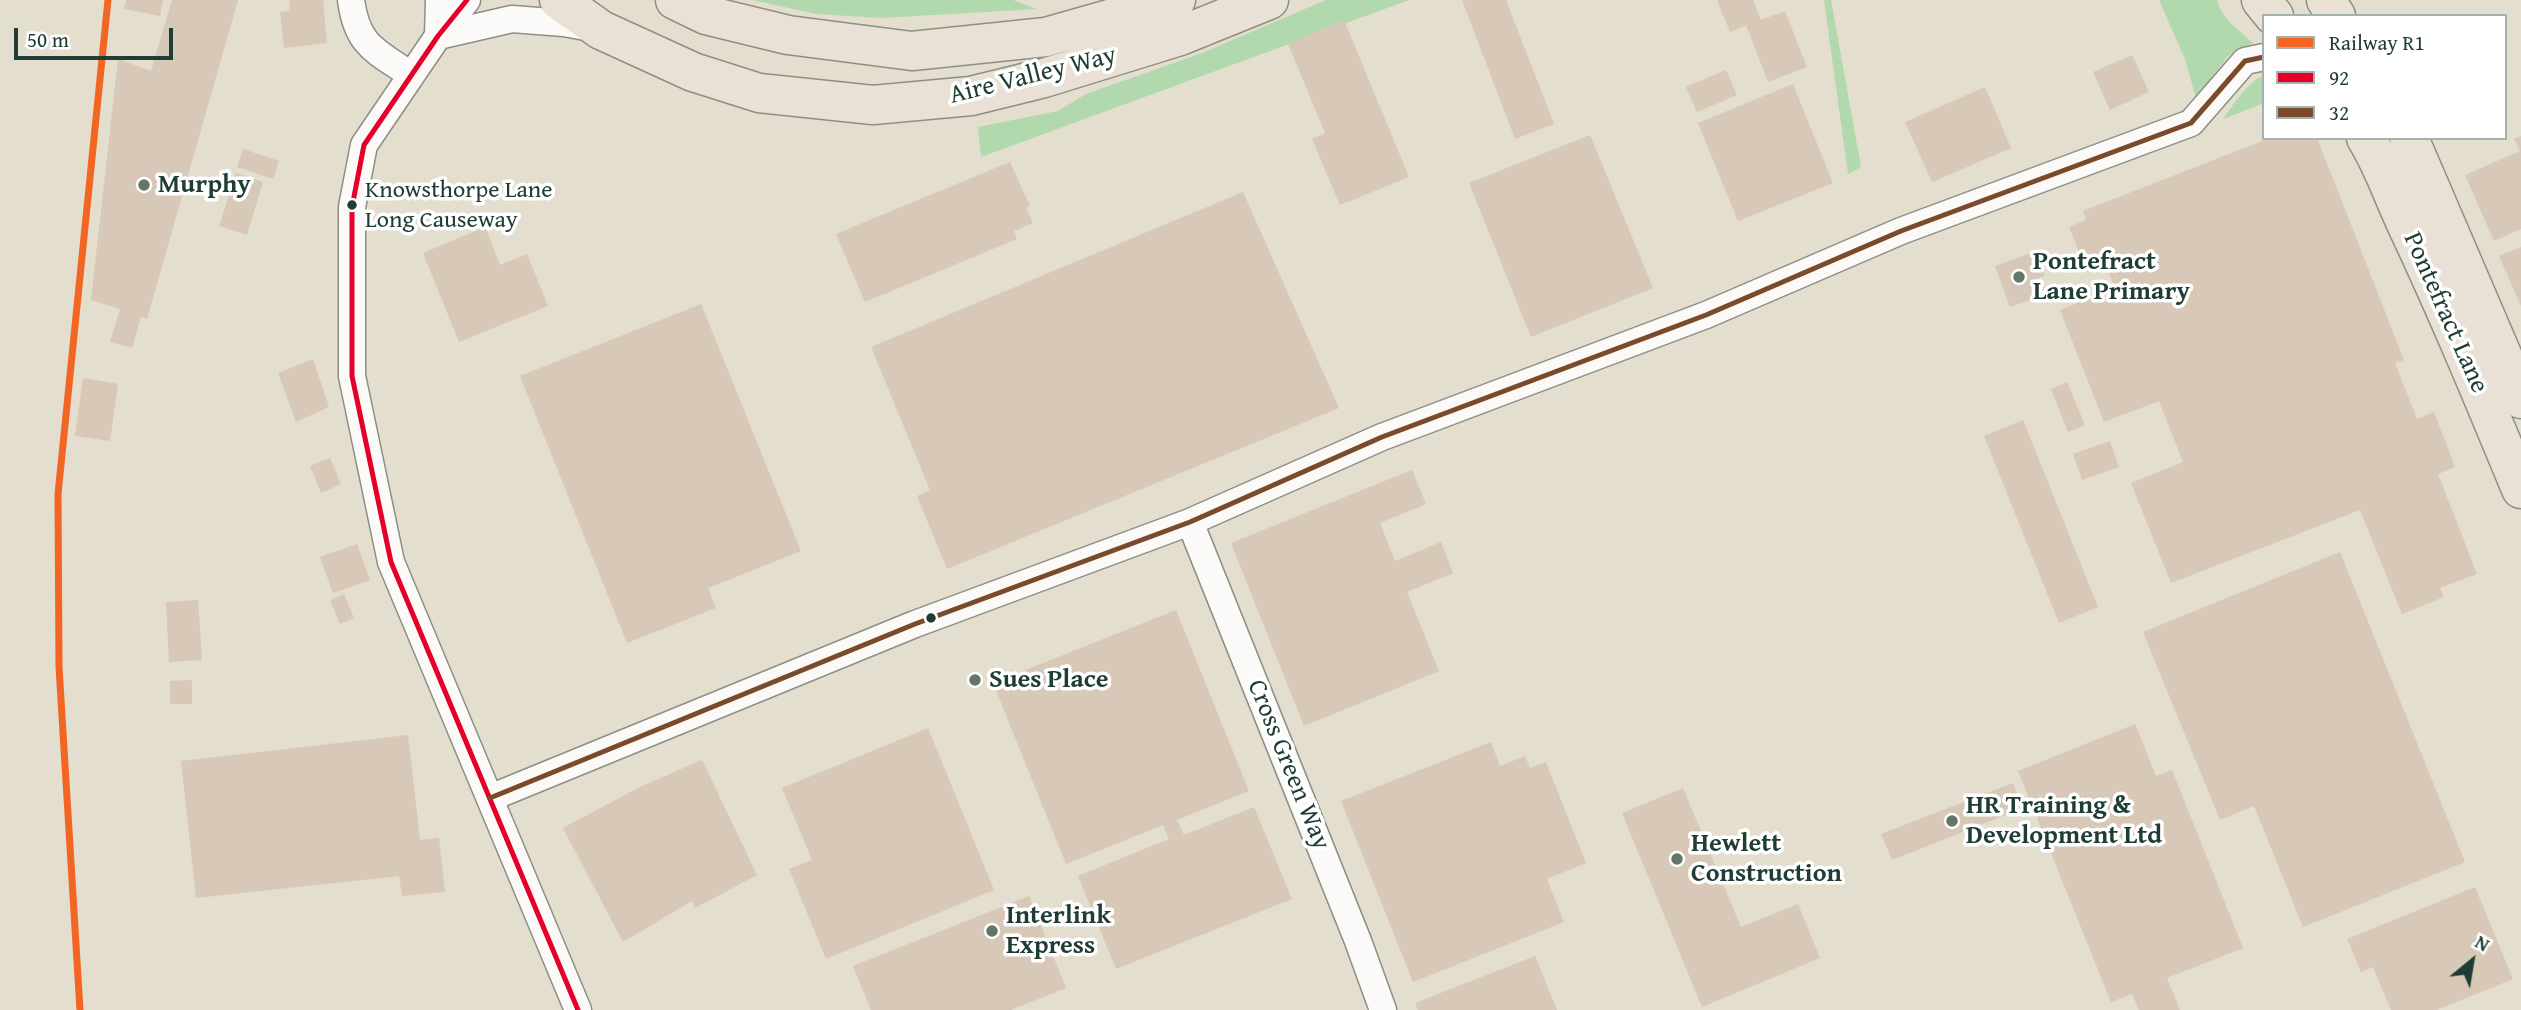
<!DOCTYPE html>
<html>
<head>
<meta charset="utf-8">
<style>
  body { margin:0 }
  #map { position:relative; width:2521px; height:1010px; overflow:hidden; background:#e3decd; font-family:"Gentium Book Plus",serif }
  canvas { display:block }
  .legend { position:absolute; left:2262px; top:14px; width:245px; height:126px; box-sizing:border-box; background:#fff; border:2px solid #a5b1ae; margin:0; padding:9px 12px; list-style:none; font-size:21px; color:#1f3d34 }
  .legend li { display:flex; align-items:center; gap:14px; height:35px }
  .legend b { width:35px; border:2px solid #a5b1ae }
  .north { position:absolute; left:2437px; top:926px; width:70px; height:70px; -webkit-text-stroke:5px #fff; paint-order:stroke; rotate:30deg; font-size:19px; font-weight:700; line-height:28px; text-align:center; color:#1f3d34 }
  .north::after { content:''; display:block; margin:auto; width:24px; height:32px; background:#1f3d34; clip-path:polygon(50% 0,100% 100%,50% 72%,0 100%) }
  .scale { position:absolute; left:14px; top:28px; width:159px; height:32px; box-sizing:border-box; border:4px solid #1f3d34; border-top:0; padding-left:9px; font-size:21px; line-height:24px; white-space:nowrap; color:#1f3d34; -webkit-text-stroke:5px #fff; paint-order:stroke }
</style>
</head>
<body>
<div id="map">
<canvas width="2521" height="1010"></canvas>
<ul class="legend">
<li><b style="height:9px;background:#f26522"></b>Railway R1</li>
<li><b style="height:9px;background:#e4002b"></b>92</li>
<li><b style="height:9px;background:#7a4b2a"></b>32</li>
</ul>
<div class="north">N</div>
<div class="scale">50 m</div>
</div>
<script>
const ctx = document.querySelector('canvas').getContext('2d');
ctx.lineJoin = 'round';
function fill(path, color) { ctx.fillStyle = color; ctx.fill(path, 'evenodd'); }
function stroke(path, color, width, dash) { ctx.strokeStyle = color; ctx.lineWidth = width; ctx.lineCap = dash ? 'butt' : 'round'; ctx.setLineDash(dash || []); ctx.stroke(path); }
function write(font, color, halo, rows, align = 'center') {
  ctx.font = font + ' "Gentium Book Plus",serif'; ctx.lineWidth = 7; ctx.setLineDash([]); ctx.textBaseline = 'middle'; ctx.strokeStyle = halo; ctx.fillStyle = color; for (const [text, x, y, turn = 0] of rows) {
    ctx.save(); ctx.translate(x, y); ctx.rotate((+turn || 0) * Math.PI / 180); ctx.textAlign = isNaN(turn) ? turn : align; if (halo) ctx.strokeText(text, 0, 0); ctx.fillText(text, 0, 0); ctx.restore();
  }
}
fill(new Path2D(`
  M752,0H1013L1037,9L881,18L816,14Z
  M1326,0H1409L981,157L978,127L1058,111L1086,94L1202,53Z
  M1824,0H1831L1861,167L1848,174Z
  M2159,0H2217C2222,19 2239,30 2253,43L2228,56L2196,98L2185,59Z
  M2264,75V103L2223,119C2235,103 2245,84 2264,75Z`), '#b2d9ad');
fill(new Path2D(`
  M126,0H163L160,16L124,9Z
  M172,0H238L147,319L141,317L132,348L110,342L120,309L91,300L118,59L151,71Z
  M289,0H323L327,43L284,48L280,12L290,11Z
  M1462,0H1506L1554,124L1515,139Z
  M1717,0H1753L1761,20L1785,11L1807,67L1768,82L1746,25L1730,32Z
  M1344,20L1409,177L1340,205L1312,139L1325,133L1288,44Z
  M2132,55L2149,92L2110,110L2093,72Z
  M1726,70L1737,95L1697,112L1686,87Z
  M1793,84L1833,183L1738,221L1698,123Z
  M1985,87L2011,148L1932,182L1905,122Z
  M1590,135L1653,288L1531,337L1469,183Z
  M2521,136V229L2494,241L2465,175L2520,151L2514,139Z
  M2270,138H2317L2404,360L2395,363L2417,419L2434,412L2455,467L2438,474L2477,574L2440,588L2444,597L2402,614L2360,510L2171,583L2131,483L2183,462L2159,401L2104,422L2060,310L2115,288L2105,264L2087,272L2069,227L2086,220L2083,211Z
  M243,149L279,161L273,179L237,167Z
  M1010,162L1030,206L1026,208L1033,223L1014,231L1017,239L865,302L836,234Z
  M236,173L263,182L247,235L219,226Z
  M1243,192L1339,408L947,569L917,496L930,490L871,347Z
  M485,227L500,265L527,254L548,306L459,342L423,253Z
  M2521,247V306L2499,256Z
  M2036,251L2045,276L2035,279L2041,296L2010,307L1995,266Z
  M701,304L801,551L708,588L716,608L627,643L520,376Z
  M313,359L329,407L296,422L278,373Z
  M83,378L118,384L110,441L75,436Z
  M2067,382L2085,425L2068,432L2051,389Z
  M2023,420L2098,607L2059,623L1984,436Z
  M2110,441L2119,467L2082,480L2073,454Z
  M330,458L341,484L321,493L310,466Z
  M1412,470L1426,504L1380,523L1395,561L1441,542L1453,573L1407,592L1439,671L1304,726L1231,543Z
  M357,544L370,580L333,593L320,557Z
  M2340,552L2465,862L2303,927L2254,806L2220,820L2143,632Z
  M344,594L354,618L340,624L330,600Z
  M198,600L202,660L169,662L166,602Z
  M1176,610L1249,791L1177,820L1184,835L1254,807L1292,899L1116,969L1078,876L1169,839L1163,825L1066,864L993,683Z
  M192,680V704H170V681Z
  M2135,724L2156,776L2172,770L2243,948L2167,978L2180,1010H2139L2132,994L2111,1002L2018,771Z
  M928,728L994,890L826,959L789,869L812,860L782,788Z
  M408,735L420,840L439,838L445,892L402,896L399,876L196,898L181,761Z
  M1491,742L1500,766L1525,756L1530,768L1546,762L1586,863L1547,879L1564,922L1413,982L1341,801Z
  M702,760L757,875L695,908L692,901L623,942L563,828L640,787Z
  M2013,783L2023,808L1892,860L1881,834Z
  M1683,788L1741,927L1798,904L1820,958L1702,1007L1622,813Z
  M2475,887L2513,979L2437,1010H2391L2373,967L2361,972L2347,939Z
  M1029,896L1066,988L1011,1010H871L853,966Z
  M1535,956L1557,1010H1418L1415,1003Z`), '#d7c8b8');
const street = new Path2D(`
  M351,0C357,46 376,51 411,75
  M467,0L438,36L364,145L352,207V376L391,562L578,1010
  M438,36L512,19L564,23L591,28
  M438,36L439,0
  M1190,522L1358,941L1383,1010
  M490,798L915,624L1190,522L1382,437L1706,315L1901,231L2191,123L2245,61L2264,57`);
const highway = new Path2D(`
  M559,0L601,30L693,72L759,93L873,105L971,96L1044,78L1180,36L1269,0
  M675,0L706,15L788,35L912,51L1046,37L1176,0
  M2261,0L2274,16
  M2326,0L2336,16
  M2366,138C2384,167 2394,199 2409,230C2449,315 2485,402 2521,489
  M2409,138L2521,399`);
stroke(street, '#8d8f85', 29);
stroke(highway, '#8d8f85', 41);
stroke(street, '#fbfaf8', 26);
stroke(highway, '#eae1d6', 38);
stroke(new Path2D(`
  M467,0L438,36L364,145L352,207V376L391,562L578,1010`), '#e4002b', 5);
stroke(new Path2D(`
  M490,798L915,624L1190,522L1382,437L1706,315L1901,231L2191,123L2245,61L2264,57`), '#7a4b2a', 5);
stroke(new Path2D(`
  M80,1010L59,667L58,494L108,0`), '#f26522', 7);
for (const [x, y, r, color] of [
  [144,185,7,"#64756a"],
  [352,205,6,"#1f3d34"],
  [2019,277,7,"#64756a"],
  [931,618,6,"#1f3d34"],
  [975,680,7,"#64756a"],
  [1952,821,7,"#64756a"],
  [1677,859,7,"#64756a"],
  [992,931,7,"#64756a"]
]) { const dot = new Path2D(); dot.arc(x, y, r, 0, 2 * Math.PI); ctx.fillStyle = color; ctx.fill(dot); stroke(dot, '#fff', 2.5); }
write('24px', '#1f3d34', '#fff', [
  ["Knowsthorpe Lane",365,191],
  ["Long Causeway",365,221]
], 'left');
write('26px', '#1f3d34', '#fff', [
  ["Aire Valley Way",1033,76,-14],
  ["Pontefract Lane",2445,313,66],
  ["Cross Green Way",1288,765,68]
]);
write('bold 26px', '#1f3d34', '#fff', [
  ["Murphy",158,185],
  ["Pontefract",2033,262],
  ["Lane Primary",2033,292],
  ["Sues Place",989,680],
  ["HR Training &",1966,806],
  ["Development Ltd",1966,836],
  ["Hewlett",1691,844],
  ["Construction",1691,874],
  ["Interlink",1006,916],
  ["Express",1006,946]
], 'left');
</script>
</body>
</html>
